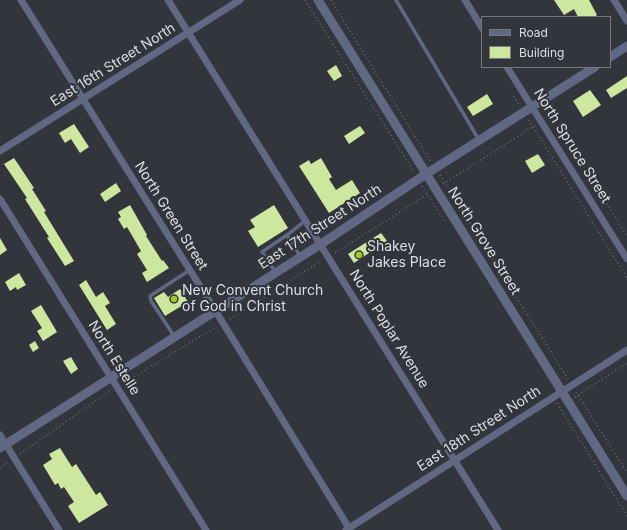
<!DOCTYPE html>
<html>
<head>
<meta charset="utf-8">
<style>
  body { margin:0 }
  #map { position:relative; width:627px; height:530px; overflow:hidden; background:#33353d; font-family:Inter,sans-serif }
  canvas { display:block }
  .legend { position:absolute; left:481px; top:16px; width:130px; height:52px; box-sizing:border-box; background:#33353d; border:1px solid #77797f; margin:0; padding:5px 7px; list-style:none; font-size:12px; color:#dcdee3 }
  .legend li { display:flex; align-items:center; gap:8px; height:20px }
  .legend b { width:20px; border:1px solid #77797f }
</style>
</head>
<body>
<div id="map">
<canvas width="627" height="530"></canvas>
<ul class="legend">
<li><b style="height:5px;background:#606883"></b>Road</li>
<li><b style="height:11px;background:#cee79f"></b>Building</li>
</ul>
</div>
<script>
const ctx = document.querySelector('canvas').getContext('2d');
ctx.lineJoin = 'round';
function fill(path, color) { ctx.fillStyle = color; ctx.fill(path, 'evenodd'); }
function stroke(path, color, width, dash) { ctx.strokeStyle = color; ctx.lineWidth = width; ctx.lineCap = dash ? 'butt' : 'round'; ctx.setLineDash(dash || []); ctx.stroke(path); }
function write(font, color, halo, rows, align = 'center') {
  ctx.font = font + ' Inter,sans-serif'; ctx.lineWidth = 4; ctx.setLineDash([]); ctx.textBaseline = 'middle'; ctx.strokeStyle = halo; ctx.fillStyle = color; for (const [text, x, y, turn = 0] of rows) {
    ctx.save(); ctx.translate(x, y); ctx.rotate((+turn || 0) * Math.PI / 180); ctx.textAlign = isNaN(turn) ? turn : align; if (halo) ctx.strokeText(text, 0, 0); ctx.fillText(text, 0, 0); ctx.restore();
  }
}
fill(new Path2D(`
  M554,0H589L597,15L594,17H578L574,9L564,15Z
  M336,65L342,76L334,81L327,71Z
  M627,76V88L611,98L606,90Z
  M590,90L601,105L583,117L573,101Z
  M487,94L493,104L473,116L467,107Z
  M74,124L89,147L80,153L71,139L65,143L59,133Z
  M360,126L365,133L349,144L344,136Z
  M538,154L545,165L532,173L525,161Z
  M14,158L34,188L32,189L46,211L44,212L74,261L65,266L47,238L49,237L25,199L27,198L4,164Z
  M321,158L332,177L329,179L336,190L352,180L360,193L329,213L299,166L309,160L311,164Z
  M116,183L121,191L105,202L100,194Z
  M130,205L147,235L146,236L162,261L163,260L169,268L147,282L142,273L147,270L137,254L141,251L127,227L124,229L118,219L121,217L118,212Z
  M274,205L288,228L258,247L248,231L255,227L250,220Z
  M381,233L387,241L354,263L348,254Z
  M0,238L7,250L0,255Z
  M19,273L26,285L17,290L16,287L10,291L5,282Z
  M86,280L96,297L103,292L110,303L105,306L116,324L107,330L79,285Z
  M180,289L188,302L165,316L154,298L164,292L168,297Z
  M41,305L57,332L43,341L37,331L42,328L31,311Z
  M35,341L39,348L33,352L29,345Z
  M71,357L78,369L71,374L63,361Z
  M60,448L72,467L76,464L96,495L100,492L108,505L79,523L68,506L74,502L64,487L61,489L58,483L55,485L43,465L52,459L49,454Z`), '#cee79f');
stroke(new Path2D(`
  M305,0L414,172
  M331,0L431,162
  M514,96L519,105
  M548,117L551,115L627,236
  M529,120L627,278
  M440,175L568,379
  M443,184L536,125
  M422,186L444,220
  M335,253L428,194
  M230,319L321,261
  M124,383L216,327
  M576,392L627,473
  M575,397L627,363
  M557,403L627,516
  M20,454L110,391
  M0,468L8,462`), '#686a71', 1.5, [1, 3]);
stroke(new Path2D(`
  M396,0L479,140
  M287,235L305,221
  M276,273L262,252L287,235L300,256
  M174,336L151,301L150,296L190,270`), '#606883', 3.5);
stroke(new Path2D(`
  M21,0L223,323L349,528
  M168,0L498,530
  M465,0L482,28
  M614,0L627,21
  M507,67L627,259
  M0,151L240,0
  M0,199L206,530
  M0,435L59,530
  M346,530L627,350`), '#606883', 7);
stroke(new Path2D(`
  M318,0L627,496
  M610,57L627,46
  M0,448L321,244L426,174L595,67`), '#606883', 9);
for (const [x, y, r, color] of [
  [359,255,4,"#a1c92b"],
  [174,299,4,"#a1c92b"]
]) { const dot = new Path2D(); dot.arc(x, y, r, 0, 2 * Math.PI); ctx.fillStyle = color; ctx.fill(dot); stroke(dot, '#33353d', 1.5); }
write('14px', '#dcdee3', '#33353d', [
  ["East 16th Street North",113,65,-32],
  ["North Spruce Street",572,146,58],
  ["North Green Street",171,216,58],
  ["East 17th Street North",320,227,-33],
  ["North Grove Street",484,241,58],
  ["North Poplar Avenue",389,329,58],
  ["North Estelle",114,358,58],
  ["East 18th Street North",479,429,-33]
]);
write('14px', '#dcdee3', '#33353d', [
  ["Shakey",367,247],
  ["Jakes Place",367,263],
  ["New Convent Church",182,291],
  ["of God in Christ",182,307]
], 'left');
</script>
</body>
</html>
